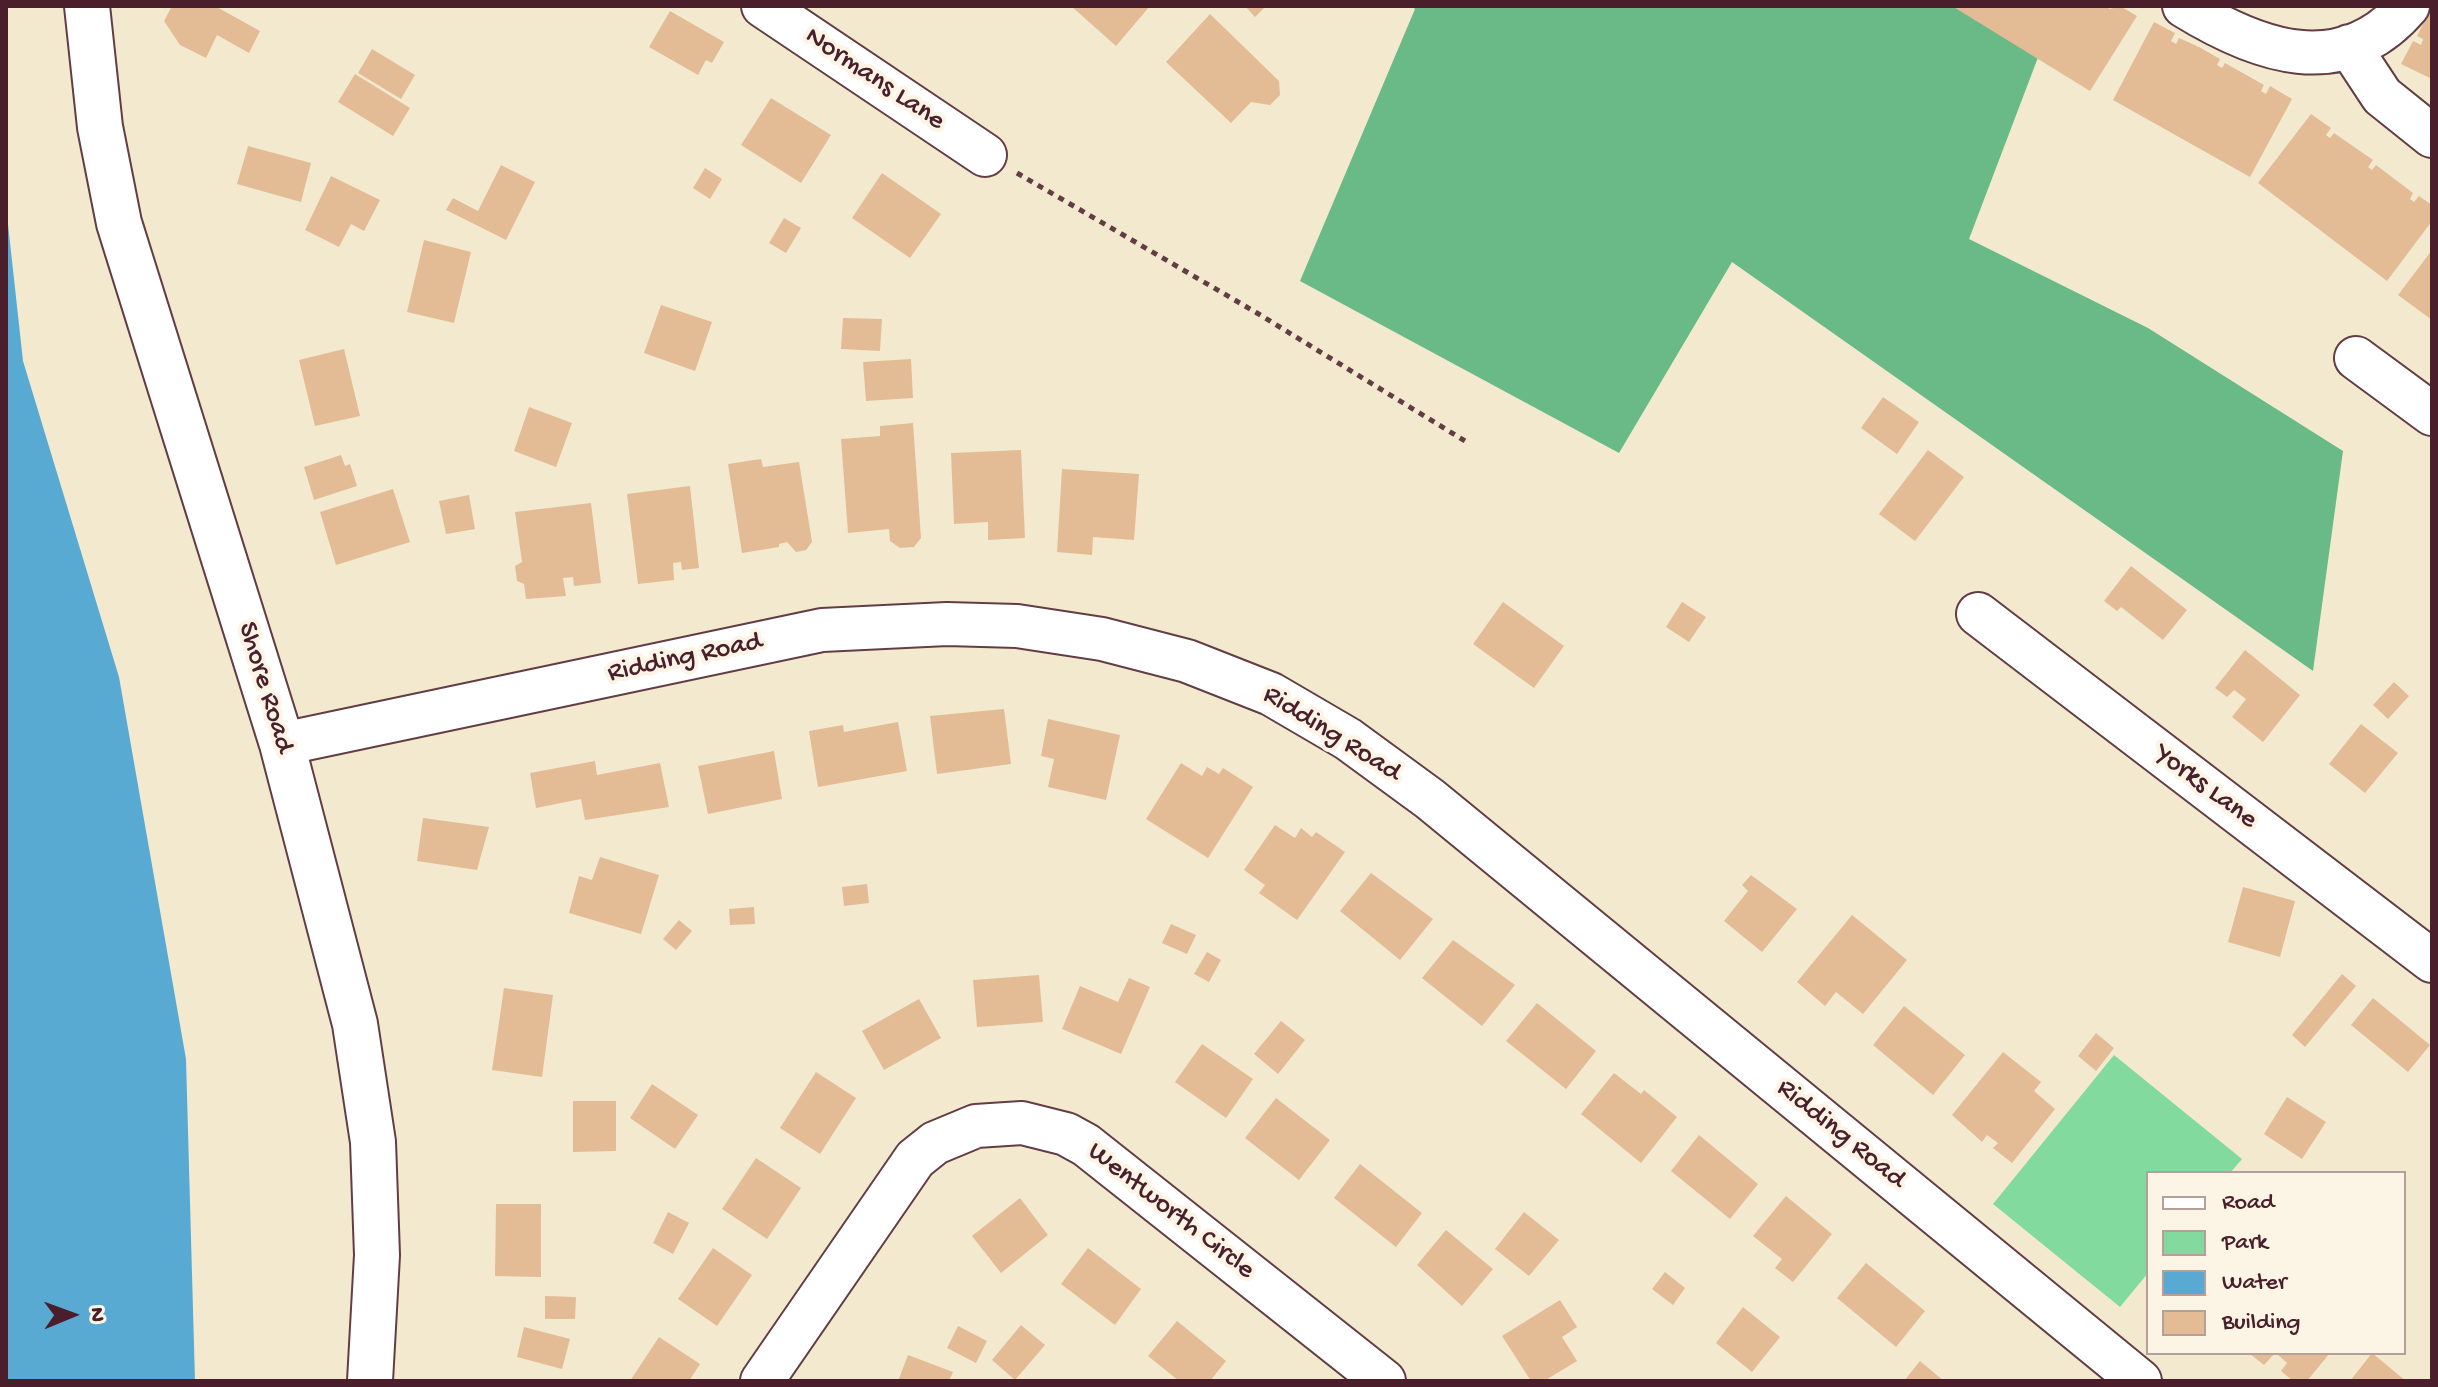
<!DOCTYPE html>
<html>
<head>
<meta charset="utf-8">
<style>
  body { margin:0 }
  #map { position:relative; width:2438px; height:1387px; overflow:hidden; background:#f3e9cf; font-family:"Gochi Hand",sans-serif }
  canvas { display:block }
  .frame { position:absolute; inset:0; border:8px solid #4a1f2b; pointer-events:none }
  .legend { position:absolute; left:2146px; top:1171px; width:260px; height:184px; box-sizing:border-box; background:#fcf5e5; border:2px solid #b59f9b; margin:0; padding:10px 14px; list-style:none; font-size:24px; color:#4a1f2b }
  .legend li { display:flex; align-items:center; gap:16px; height:40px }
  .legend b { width:40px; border:2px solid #b59f9b }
  .north { position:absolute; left:32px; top:1275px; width:80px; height:80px; -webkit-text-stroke:6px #fcf5e5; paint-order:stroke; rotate:89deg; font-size:22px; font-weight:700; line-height:32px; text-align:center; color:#4a1f2b }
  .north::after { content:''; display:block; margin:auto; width:28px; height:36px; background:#4a1f2b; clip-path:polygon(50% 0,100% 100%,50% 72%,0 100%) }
</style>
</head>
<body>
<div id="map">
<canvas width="2438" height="1387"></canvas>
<div class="frame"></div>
<ul class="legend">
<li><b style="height:10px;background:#fff"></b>Road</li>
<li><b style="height:22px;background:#82da9f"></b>Park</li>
<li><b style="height:22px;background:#59aad3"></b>Water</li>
<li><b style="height:22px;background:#e3bc96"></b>Building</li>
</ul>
<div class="north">N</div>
</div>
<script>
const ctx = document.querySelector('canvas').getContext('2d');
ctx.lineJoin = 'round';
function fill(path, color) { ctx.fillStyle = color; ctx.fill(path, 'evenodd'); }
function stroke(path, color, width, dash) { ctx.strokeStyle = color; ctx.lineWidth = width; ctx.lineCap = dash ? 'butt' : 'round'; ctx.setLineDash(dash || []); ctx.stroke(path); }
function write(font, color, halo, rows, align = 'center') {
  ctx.font = font + ' "Gochi Hand",sans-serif'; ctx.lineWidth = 8; ctx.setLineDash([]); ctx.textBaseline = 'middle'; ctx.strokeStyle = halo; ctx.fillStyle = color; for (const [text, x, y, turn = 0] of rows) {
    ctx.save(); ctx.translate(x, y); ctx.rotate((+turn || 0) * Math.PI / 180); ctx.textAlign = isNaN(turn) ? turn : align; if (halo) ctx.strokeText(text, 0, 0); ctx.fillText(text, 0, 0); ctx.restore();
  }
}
fill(new Path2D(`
  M2114,1055L2242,1159L2230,1173H2148V1273L2120,1307L1993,1204Z`), '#82da9f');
fill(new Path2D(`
  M1412,6H2003L2045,39L1969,239L2148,328L2343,451L2313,671L1732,262L1619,453L1300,281L1415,9Z`), '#69ba86');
fill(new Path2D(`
  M6,206L23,361L119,677L186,1059L195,1381H6Z`), '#59aad3');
fill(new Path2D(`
  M172,6H215L260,31L249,53L217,35L206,58L180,45L164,21Z
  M1071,6H1150L1116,46Z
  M1245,6H1266L1255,17Z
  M1952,6H2104L2110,9L2120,6L2137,16L2090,91Z
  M2432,6V79L2401,64L2413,41L2421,45L2423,39L2417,36Z
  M670,11L724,42L712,63L706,60L698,75L649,47Z
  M1210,14L1279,81L1280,95L1270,105L1251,102L1231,123L1166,62Z
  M2154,22L2175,33L2171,41L2176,44L2179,38L2199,47L2220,59L2217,65L2222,68L2225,63L2264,85L2261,91L2266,94L2270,86L2292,99L2250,177L2113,100Z
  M372,49L415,75L401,99L358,73Z
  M355,74L410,108L393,136L338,102Z
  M771,98L831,135L801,183L741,145Z
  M2311,114L2331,128L2326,135L2330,138L2334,133L2373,160L2368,167L2372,170L2376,165L2413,193L2410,199L2414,202L2419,196L2432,205V221L2387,281L2258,183Z
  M248,146L311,163L301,202L237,184Z
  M501,165L535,182L506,240L446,210L453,198L478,211Z
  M705,168L722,179L710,199L693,188Z
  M882,173L941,214L910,258L852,218Z
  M331,176L380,200L364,231L351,224L339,247L305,230Z
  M784,218L801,228L786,253L769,243Z
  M424,240L471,252L454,323L407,312Z
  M2432,250V320L2398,295Z
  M661,305L712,322L695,371L644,353Z
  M843,318L882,319L880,351L841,349Z
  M344,349L360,416L315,426L299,360Z
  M911,359L913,398L866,401L863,362Z
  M1883,397L1919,422L1897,454L1861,428Z
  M529,407L572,423L556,467L514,451Z
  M913,423L921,538L914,547L900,548L890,541L889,529L848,533L841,439L880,436V426Z
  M1021,450L1025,538L988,540V522L954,524L951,453Z
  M1928,450L1964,477L1915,541L1879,514Z
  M341,455L345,466L350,464L357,486L314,500L304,467Z
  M761,459L763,467L799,462L812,542L806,550L796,552L787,542L779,544V547L742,553L728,464Z
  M1062,469L1139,474L1134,540L1093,537L1092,555L1057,552Z
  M690,486L699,568L682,570L681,562L673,563L674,580L638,584L627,494Z
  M393,489L410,542L336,565L320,512Z
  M469,495L475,529L446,534L439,501Z
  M591,503L601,583L574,586L573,577L563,578L566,596L526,599L524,584L517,581L515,566L522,562L515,512Z
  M2131,566L2187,610L2163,640L2121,607L2117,611L2104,601Z
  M1503,602L1564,646L1534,688L1473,644Z
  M1682,602L1706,617L1689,642L1666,627Z
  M2245,650L2300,695L2263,742L2232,717L2246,699L2234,690L2227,697L2215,688Z
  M2394,682L2409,696L2388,719L2373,705Z
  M1004,709L1011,764L937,774L930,716Z
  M1048,719L1120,735L1106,800L1048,787L1054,759L1041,756Z
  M898,722L907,771L818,787L809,731L843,725L844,732Z
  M2361,724L2398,753L2365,793L2329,764Z
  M774,751L782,799L708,814L698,766Z
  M595,761L597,775L660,763L669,807L585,820L581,799L536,808L530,773Z
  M1181,763L1202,776L1207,767L1219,774L1223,768L1253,787L1208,858L1146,819Z
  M423,818L489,827L477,870L417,861Z
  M1275,825L1295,838L1301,828L1312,837L1316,832L1345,852L1297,920L1259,893L1265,885L1244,870Z
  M600,857L659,875L641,934L569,913L579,876L592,880Z
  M1371,873L1433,919L1400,960L1340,911Z
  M1751,875L1797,909L1762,952L1724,921L1748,891L1742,885Z
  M867,884L869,903L844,906L842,887Z
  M2243,887L2295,901L2280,957L2228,942Z
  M754,907L755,924L730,925L729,909Z
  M1852,915L1907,960L1863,1014L1836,992L1825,1006L1797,982Z
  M679,920L692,931L676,950L663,939Z
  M1171,924L1196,935L1187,954L1162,943Z
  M1453,940L1515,985L1482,1026L1422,978Z
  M1207,952L1221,960L1209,982L1194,974Z
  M2342,974L2356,986L2305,1047L2292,1035Z
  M1039,975L1043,1022L977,1027L973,980Z
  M1129,978L1150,987L1121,1054L1062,1029L1080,986L1118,1002Z
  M504,988L553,995L542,1077L492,1070Z
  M2373,998L2430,1045L2408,1072L2351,1025Z
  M919,999L941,1038L884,1070L862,1031Z
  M1537,1003L1596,1051L1566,1089L1506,1041Z
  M1904,1006L1965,1055L1933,1095L1873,1045Z
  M1281,1021L1305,1040L1278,1074L1254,1054Z
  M2096,1033L2114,1048L2096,1071L2078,1056Z
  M1202,1044L1253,1079L1226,1118L1175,1082Z
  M2003,1052L2041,1082L2034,1091L2055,1109L2012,1163L1993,1148L1998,1143L1987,1135L1982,1142L1952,1115Z
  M816,1072L856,1098L820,1154L780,1128Z
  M1614,1073L1641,1094L1644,1090L1677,1117L1641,1163L1581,1114Z
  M652,1084L698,1115L675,1149L630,1118Z
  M2287,1097L2326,1122L2302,1159L2264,1134Z
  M1276,1098L1330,1140L1299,1180L1245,1138Z
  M573,1101H616V1151L573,1152Z
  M1699,1135L1758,1184L1730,1219L1671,1171Z
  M756,1158L801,1188L767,1239L722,1209Z
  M1360,1164L1422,1213L1396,1247L1334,1198Z
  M1786,1196L1832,1234L1793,1282L1775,1268L1782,1259L1753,1236Z
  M1020,1198L1048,1235L1001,1273L972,1236Z
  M496,1204H541V1277L495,1276Z
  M668,1212L689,1223L673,1254L653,1243Z
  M1524,1212L1559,1240L1529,1276L1495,1249Z
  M1446,1230L1493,1269L1462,1306L1417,1265Z
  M713,1248L752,1275L717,1326L678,1299Z
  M1088,1248L1141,1289L1115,1325L1061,1284Z
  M1866,1263L1925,1311L1896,1347L1837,1298Z
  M1665,1272L1685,1288L1673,1305L1652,1289Z
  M545,1296L576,1297L575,1319H545Z
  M1560,1300L1577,1327L1562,1337L1577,1361L1544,1381H1531L1502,1336Z
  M1743,1307L1780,1337L1752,1372L1716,1343Z
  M1177,1321L1226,1361L1210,1381H1179L1148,1356Z
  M1021,1325L1045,1345L1015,1380L992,1360Z
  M958,1326L987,1341L976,1363L947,1348Z
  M524,1327L570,1339L562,1369L517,1357Z
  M659,1337L700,1364L689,1381H630Z
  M2249,1353H2275L2264,1365Z
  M2276,1353H2330L2307,1381H2293L2281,1371L2287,1363Z
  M2372,1353L2406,1381H2350Z
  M908,1355L953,1372L949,1381H898Z
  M1920,1361L1944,1381H1904Z`), '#e3bc96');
const minor = new Path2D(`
  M763,6L985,155
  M2184,6C2257,51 2342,83 2408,6
  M2349,46L2382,96L2432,136
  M2356,358L2432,414
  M1978,614L2432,961
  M282,744L822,630L947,624L1017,626L1102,639L1187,661L1271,694L1348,739L1430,799L2140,1381
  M762,1381L915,1159L935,1143L976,1126L1022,1123L1066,1134L1086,1145L1384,1381`);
const tertiary = new Path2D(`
  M87,6L100,127L119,223L282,744L355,1024L373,1142L377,1255L370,1381`);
stroke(minor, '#633d44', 46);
stroke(tertiary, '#633d44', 48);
stroke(new Path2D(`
  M1017,173L1257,313L1465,441`), '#633d44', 5, [6, 6]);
stroke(minor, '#fff', 42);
stroke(tertiary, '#fff', 44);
write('28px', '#4a1f2b', '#fcf5e5', [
  ["Normans Lane",874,80,34],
  ["Ridding Road",685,659,-12],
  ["Shore Road",264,688,73],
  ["Ridding Road",1331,735,32],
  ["Yorks Lane",2205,788,37],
  ["Ridding Road",1840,1135,39],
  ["Wentworth Circle",1170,1212,38]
]);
</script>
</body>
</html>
